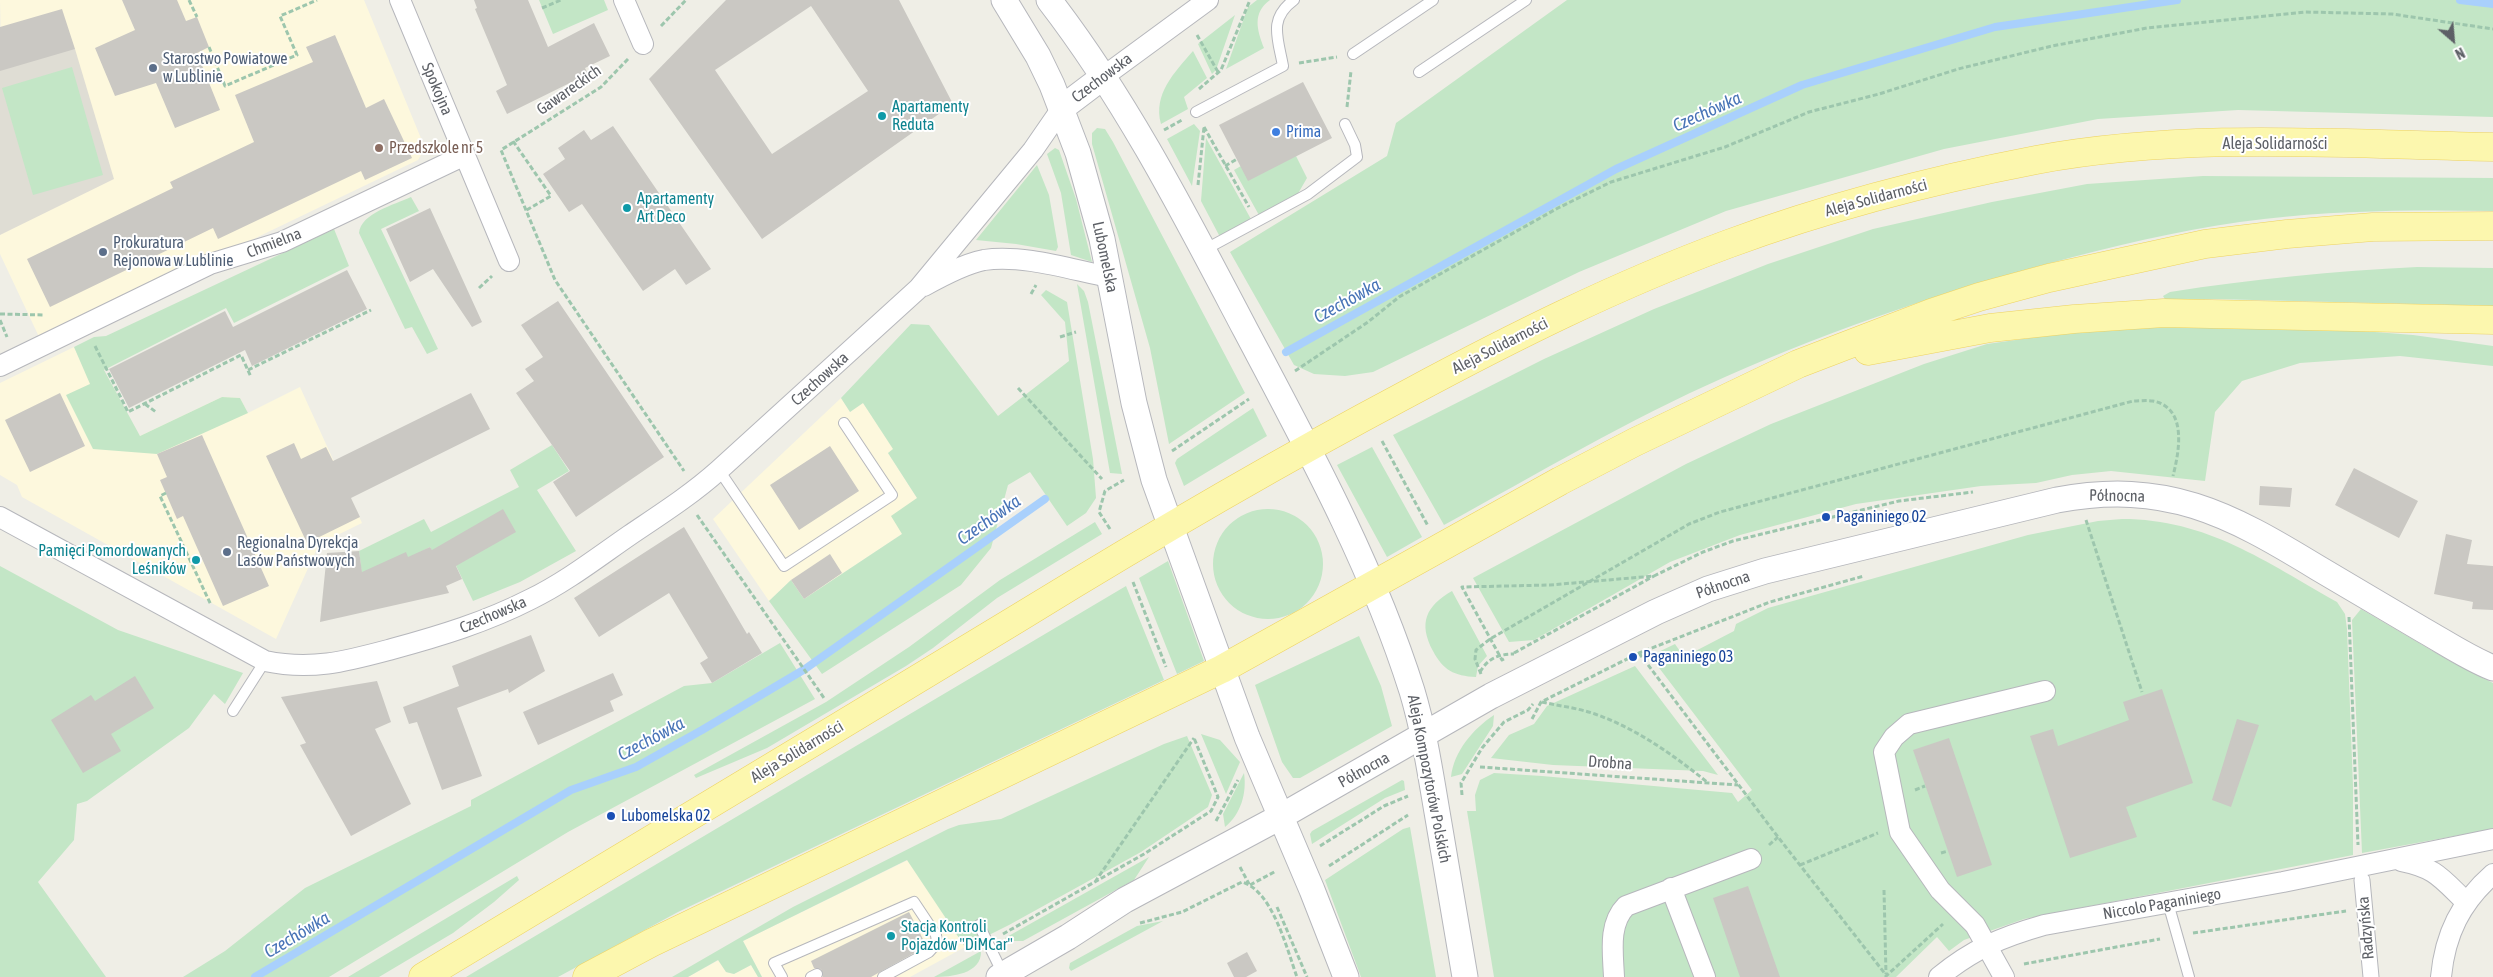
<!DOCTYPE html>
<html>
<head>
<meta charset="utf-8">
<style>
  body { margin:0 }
  #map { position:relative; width:2493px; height:977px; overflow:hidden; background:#efeee6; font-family:"Asap Condensed",sans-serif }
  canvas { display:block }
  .north { position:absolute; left:2428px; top:15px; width:50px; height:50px; -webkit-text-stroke:4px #fff; paint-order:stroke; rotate:153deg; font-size:14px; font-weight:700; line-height:20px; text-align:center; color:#5d6066 }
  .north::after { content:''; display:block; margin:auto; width:18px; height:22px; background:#5d6066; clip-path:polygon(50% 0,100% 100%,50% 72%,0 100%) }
</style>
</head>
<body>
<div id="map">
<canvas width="2493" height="977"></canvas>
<div class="north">N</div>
</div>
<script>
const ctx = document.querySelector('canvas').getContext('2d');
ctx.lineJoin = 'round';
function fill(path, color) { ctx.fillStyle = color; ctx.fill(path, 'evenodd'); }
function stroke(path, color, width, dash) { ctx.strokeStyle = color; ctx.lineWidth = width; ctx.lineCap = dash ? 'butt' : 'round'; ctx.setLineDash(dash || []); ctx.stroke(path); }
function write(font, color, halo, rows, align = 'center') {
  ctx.font = font + ' "Asap Condensed",sans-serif'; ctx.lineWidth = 4; ctx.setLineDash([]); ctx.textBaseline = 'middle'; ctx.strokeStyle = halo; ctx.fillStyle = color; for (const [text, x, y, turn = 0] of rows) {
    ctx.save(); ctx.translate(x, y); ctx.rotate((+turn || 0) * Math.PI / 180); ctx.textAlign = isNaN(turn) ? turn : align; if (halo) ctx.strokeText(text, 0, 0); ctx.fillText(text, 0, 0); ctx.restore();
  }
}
fill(new Path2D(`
  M0,0H364L425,148L418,160L41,341L0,254V235L5,231Z
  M74,347L91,384L140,436L222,397L240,398L248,413L300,387L362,523L319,544L276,639L22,497L17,485L0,475V383Z
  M841,398L850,412L863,403L894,449L888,453L917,498L902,534L804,599L791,580L769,601L713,519Z
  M908,860L965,947L910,977H762L743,941Z
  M719,960L726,972L734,974L751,965L758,977H688Z`), '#fdf8dd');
fill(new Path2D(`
  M0,27L75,49L114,179L0,235Z`), '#dfddd4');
fill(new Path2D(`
  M539,0H604L608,10L553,34Z
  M1257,0H1270C1252,13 1257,30 1264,48L1226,69L1248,7Z
  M1567,0H2493V117L2238,110L2098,119L1944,149L1726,211L1579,272L1373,372L1345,376L1314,374L1294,365L1230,252L1387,156L1396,123Z
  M1235,15L1216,70L1212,74L1198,44Z
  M1193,51L1207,78L1184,97L1188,109L1161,124C1153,94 1174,73 1193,51Z
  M72,67L103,175L33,195L2,88Z
  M1194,124L1200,131L1192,186L1167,139Z
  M1097,128L1105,129L1113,142L1245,393L1169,444L1150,348L1092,144V133Z
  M1206,138L1252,221L1220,237L1201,201Z
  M1055,148L1059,150L1076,199L1092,262L1071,255L1061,193L1047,154Z
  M1296,156L1307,178L1296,197L1260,217L1234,170L1241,166Z
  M1037,165L1049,195L1058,247L1056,251L1016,244L976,240Z
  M2203,176L2493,178V211C2417,210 2340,210 2264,219C2199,226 2136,241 2073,257C1954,288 1838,327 1725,377C1628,420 1537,474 1444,525L1393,435L1544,359L1654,309L1768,264L1873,229L1992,202L2087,184Z
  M411,197L419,211L381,229L438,349L427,354L412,327L405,329L359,233C361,213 394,205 411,197Z
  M334,229L349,266L234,323L226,308L104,370L140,436L222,397L240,398L248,413L157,454L93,449L66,395L90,384L74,347L94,337L106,336Z
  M2417,267L2493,268V306L2214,299L2166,301L2163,296L2170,292C2253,279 2334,271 2417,267Z
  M1077,284L1084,291L1088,302L1122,474L1110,473Z
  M1046,290L1067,302L1093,459L1096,498L1086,513L1067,526L1030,472L1008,485L991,548L961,585L822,674L769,601L791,580L804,599L902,534L891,516L917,498L888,453L893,449L863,403L850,412L841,398L911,324L929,325L998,416L1069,361L1065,322L1041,295Z
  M2189,325H2287L2413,335L2493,346V366L2400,356L2300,363L2242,381L2215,412L2205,481L2111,471L2072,475L2036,483L1981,486L1856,504L1740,535L1670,562L1534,640L1509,642L1473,578L1686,464L1771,424L1924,364L1987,344L2094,329Z
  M1253,408L1267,436L1184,486L1175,463L1177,459Z
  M552,445L569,471L537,490L576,551L520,582L473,601L447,547L433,553L430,547L363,582L359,551L424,519L431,532L519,487L510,470Z
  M1372,447L1422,537L1387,557L1337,465Z
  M1213 564a55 55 0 1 1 110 0a55 55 0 1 1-110 0Z
  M2122,519C2207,519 2266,562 2337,602L2345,614L2347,629L2353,786V855L2024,919L1964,940L1949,951L1937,937L1896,977H1494L1467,811H1476L1475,795L1480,780L1494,773L1542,776L1732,793L1738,802L1752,790L1650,656L1675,644L1684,657L1734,631L1736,624L1768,608L2028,535L2098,521Z
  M1095,522L1102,534L997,598L933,648L906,666L767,748L696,778L694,775L826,702L909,647L1000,580Z
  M1168,561L1204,661L1177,674L1139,578Z
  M0,566L118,630L243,673L225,704L214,694L189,728L87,801L77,804L74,840L38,882L106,977H0Z
  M1126,586L1164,680L678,912L558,977H466Z
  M1452,591L1487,656L1478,666L1476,677C1454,676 1443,670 1433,651C1418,623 1426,606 1452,591Z
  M2361,609L2448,660L2493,683V829L2362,853L2352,620Z
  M1359,636L1381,686L1392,726L1300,778H1293L1282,762L1255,685Z
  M780,643L815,699L568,832L329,977H183L225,951L305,888L471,806V800L684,686L712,683Z
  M1635,666L1718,775L1703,771L1553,765L1491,758L1509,735L1534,724L1547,706Z
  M1494,715L1493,726L1462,774L1451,777C1454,751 1473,729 1494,715Z
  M1201,734L1220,740L1240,762L1226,794Z
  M1187,736L1212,795L1208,807L1141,852L1009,925L965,947L907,860L743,941L762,977H758L751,965L734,974L726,972L718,960L688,977H672L793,907L948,829L959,825L1001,819L1164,744Z
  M1244,773C1247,793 1241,814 1225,827L1223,814Z
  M1402,780L1404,781L1405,790L1385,798L1312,844L1310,834L1312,831Z
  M1410,827L1436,977H1361L1325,880L1403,829Z
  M1149,857L1134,880L1023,941H1010L1005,938Z
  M517,876L519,880L494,902L453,933L379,977H348Z
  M1163,921L1071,971L1069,968L1070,963L1137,926Z
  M981,951C982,974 951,977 934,977Z`), '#c3e6c6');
stroke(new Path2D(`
  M2460,0L2493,4
  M1286,352L1616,169L1802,85L1995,27L2177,0
  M255,977L571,790L636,767L702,730L805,669L1045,499`), '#a9d0fc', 8);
fill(new Path2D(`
  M122,0H177L186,21L197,17L209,47L197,53L220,110L175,128L156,83L115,96L95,48L135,30Z
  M474,0H528L548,47L594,23L610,56L585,68L588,74L507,114L496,91L507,85L475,9L477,8Z
  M726,0H899L953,104L762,239L649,79ZM811,6L868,91L772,154L715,70Z
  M62,9L75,49L0,71V27Z
  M335,35L366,108L384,99L412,158L365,180L361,171L218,239L213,228L50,307L27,259L173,188L170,182L254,142L235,95L313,62L306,47Z
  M1303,82L1332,138L1248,181L1219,125Z
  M613,126L711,269L686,285L675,269L643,291L582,204L569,212L543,174L565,159L558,148L584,130L591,140Z
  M430,208L482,322L472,327L433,269L410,282L386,229Z
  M347,270L367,309L252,366L245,350L129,408L109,369L225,311L233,327Z
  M558,301L664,457L576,517L553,482L570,471L516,393L534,381L525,369L543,357L521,325Z
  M60,393L85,446L30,472L5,420Z
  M471,393L490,429L351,498L360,517L307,543L266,456L294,443L301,459L326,447L333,461Z
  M202,435L269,586L223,606L183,516L177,519L160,480L167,477L157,454Z
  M830,446L859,491L799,530L770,485Z
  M2354,468L2418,501L2399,538L2335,505Z
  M2260,486L2292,488L2290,507L2259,505Z
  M503,509L516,532L456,566L462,579L446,586L449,593L320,622L327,553L359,551L362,572L406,552L408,557L430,547L432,550Z
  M684,527L747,634L749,632L762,653L712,683L700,663L708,658L669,593L599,637L574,598Z
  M2446,534L2472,540L2467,564L2493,566V610L2472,609L2473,602L2434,594Z
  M830,554L842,573L804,599L791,580Z
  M531,635L545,671L509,693L508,689L457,708L482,776L442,790L417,722L409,724L403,707L459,686L452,666Z
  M613,673L623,695L610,701L614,711L538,745L523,712Z
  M135,676L154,708L111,734L121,751L83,773L51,720L91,695L95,701Z
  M377,681L391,722L375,729L411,804L351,836L300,745L306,743L281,697Z
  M2162,689L2193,783L2126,807L2137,837L2070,858L2030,736L2053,729L2058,746L2129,720L2123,702Z
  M2237,719L2259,725L2231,807L2212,800Z
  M1949,738L1992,865L1957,877L1913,750Z
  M1748,886L1780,977H1740L1713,898Z
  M909,912L926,945L925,947L871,977H823L821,969L814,968L811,961Z
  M1247,952L1257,971L1246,977H1234L1227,963Z`), '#cac8c3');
const service = new Path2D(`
  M1353,54L1433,0
  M1419,72L1526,0
  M1196,112L1283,66C1278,38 1268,19 1294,0
  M1204,250L1308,194L1357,157L1355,145L1345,124
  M719,470L784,566L892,495L844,423
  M233,711L265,661
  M2168,903L2189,977
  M979,925L1003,974
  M782,977L774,963L914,902L936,935L937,943L929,952L883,977
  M811,977L817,974`);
const pedestrian = new Path2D(`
  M2362,880L2371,977`);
const minor = new Path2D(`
  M400,0L509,261
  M624,0L643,44
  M1103,77L1208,0
  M924,286C942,276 964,264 984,260C1023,254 1072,270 1109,277
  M0,366L210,264L282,242L465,155
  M0,517L265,661C312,671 347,661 392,649C440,636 486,622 531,599C566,582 598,557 630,535C661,514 691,495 719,470L918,289L1033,150L1062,108
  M2401,861C2436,868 2441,878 2466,902
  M1671,888L1705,977
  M1614,977C1613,953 1608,924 1626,906L1751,859
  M1939,977C1973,949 2002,937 2044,925L2283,882L2493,839
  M2004,977L1975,925L1940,890L1900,832L1884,752L1894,737L1909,724L2045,691
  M2441,977C2445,934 2461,902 2493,874`);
const tertiary = new Path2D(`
  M1004,0L1038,56L1052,85L1078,153L1102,239L1134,403L1154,480L1247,737L1312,890L1346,977
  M1049,0C1127,101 1186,217 1245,329C1307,446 1372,564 1412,691C1424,731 1430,771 1437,812C1446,867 1456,922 1465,977
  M1062,108L1103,77
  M999,977L1068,937L1125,900L1280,817L1491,696L1656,612L1708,589L1765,571L2057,500C2166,480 2228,513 2318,568C2353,589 2388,609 2423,630C2446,643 2468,658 2493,668`);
const primary = new Path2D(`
  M1868,351L1990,328L2074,319L2164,313L2493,320
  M423,977C623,858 821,737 1020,617C1147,539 1275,464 1407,394C1511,338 1617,285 1728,244C1828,207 1932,180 2036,160C2186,132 2342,144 2493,147
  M587,977L651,943L1222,669L1560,481L1635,442L1798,364L1931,313L1979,297L2049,278L2205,244L2287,234L2373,227L2493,226`);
stroke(service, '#b6b7bc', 12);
stroke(pedestrian, '#b6b7bc', 17);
stroke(minor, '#b6b7bc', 22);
stroke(tertiary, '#b6b7bc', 27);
stroke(primary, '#edd261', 29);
stroke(new Path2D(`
  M189,0L197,17
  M542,8L561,0
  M661,26L686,0
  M1197,35L1218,72
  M209,47L225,86L297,55L280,16L317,0
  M628,59L601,87L501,150L555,280L684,471
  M1299,63L1337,57
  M1199,89L1221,70L1250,0
  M1347,107L1351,71
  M1204,127L1249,207
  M1164,130L1182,120
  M513,141L551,196L525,211
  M1225,166L1237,159
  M1198,185L1204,127
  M479,288L492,276
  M1031,294L1036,285
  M0,314L45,315
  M0,320L7,337
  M1060,337L1076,332
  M95,346L128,412L241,355L251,377
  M248,370L371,310
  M1295,371L1368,322L1399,297L1558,208L1611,182L1725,147L1809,112L1879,94L1958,69L2052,46L2147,28L2305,12L2392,14L2493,29
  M1018,388L1102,479
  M145,404L156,412
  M1382,441L1428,526
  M1172,451L1249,399
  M166,493L160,496L211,605
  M697,515L824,698
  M2086,520L2142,692
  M1110,529L1099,512L1105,491L1124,480
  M1133,582L1166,667
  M2349,617L2358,845
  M1514,653L1654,576
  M1639,653L1778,837L1886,975
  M1504,659L1502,660L1462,587L1550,585L1654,576L1703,552L1733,541L1899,501L1973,492
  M1480,672C1488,658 1499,654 1514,654
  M1481,674L1475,659L1476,650L1490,639L1689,524L1720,512L2133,401C2139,401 2146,400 2153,401C2188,408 2179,452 2173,476
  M1542,702C1559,706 1578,708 1595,714C1637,729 1672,754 1707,782
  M1532,719L1541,702L1639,653L1770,602L1864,576
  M1480,767L1738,785
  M1915,790L1925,786
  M1462,795L1461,783L1482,748L1504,722L1528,710L1533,704
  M1216,821L1238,780
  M1769,845L1778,837
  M1320,846L1384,806L1408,796
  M1941,853L1948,851
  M1800,865L1878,833
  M1329,866L1408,815
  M1240,867L1249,884
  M1095,882L1194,738
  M1250,885L1276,871
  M1884,890L1886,974
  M1277,907L1307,977
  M1140,923L1182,912L1242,882C1273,891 1287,950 1297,977
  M2193,933L2346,911
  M1003,934L1144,854L1211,811L1218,797L1194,738
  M2024,964L2160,939
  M1885,977L1943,924`), '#9dc6ad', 3, [5, 2.5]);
stroke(service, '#fff', 10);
stroke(pedestrian, '#fff', 15);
stroke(minor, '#fff', 20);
stroke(tertiary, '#fff', 25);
stroke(primary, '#fcf7ae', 28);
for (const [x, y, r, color] of [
  [153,68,5,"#5c6f8a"],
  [882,116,5,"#0f9aa8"],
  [1276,132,5,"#3f7fe0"],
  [379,148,5,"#8d6e63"],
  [627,208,5,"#0f9aa8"],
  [103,252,5,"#5c6f8a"],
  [1826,517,5,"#1a4fb4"],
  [227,552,5,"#5c6f8a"],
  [196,560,5,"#0f9aa8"],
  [1633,657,5,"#1a4fb4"],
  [611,816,5,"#1a4fb4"],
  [891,936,5,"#0f9aa8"]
]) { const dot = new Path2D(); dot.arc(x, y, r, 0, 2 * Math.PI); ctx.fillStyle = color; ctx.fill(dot); stroke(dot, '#fff', 2); }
write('16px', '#4e5e75', '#fff', [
  ["Starostwo Powiatowe",163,59],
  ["w Lublinie",163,77],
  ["Prokuratura",113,243],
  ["Rejonowa w Lublinie",113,261],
  ["Regionalna Dyrekcja",237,543],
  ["Lasów Państwowych",237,561]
], 'left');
write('16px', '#5d6066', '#fff', [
  ["Czechowska",1102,78,-37],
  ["Spokojna",437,89,67],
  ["Gawareckich",569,90,-35],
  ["Aleja Solidarności",2275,144],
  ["Aleja Solidarności",1876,198,-15],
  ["Chmielna",274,243,-21],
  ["Lubomelska",1105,257,78],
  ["Aleja Solidarności",1500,346,-27],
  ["Czechowska",820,379,-42],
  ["Północna",2117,496,1],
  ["Północna",1723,585,-19],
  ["Czechowska",493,615,-23],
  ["Aleja Solidarności",797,752,-31],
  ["Drobna",1610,763,4],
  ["Północna",1364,770,-29],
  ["Aleja Kompozytorów Polskich",1429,779,79],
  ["Niccolo Paganiniego",2162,904,-10],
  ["Radzyńska",2366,928,-95]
]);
write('16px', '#0d838f', '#fff', [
  ["Apartamenty",892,107],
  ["Reduta",892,125],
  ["Apartamenty",637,199],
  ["Art Deco",637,217],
  ["Pamięci Pomordowanych",186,551,"right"],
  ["Leśników",186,569,"right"],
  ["Stacja Kontroli",901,927],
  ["Pojazdów \"DiMCar\"",901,945]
], 'left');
write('16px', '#366cbe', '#fff', [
  ["Prima",1286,132]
], 'left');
write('16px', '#785e54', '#fff', [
  ["Przedszkole nr 5",389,148]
], 'left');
write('16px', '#164399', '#fff', [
  ["Paganiniego 02",1836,517],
  ["Paganiniego 03",1643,657],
  ["Lubomelska 02",621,816]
], 'left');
write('italic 18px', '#4874b7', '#fff', [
  ["Czechówka",1707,112,-24],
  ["Czechówka",1347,301,-29],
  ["Czechówka",989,520,-35],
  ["Czechówka",651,739,-28],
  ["Czechówka",297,935,-31]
]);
</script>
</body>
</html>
